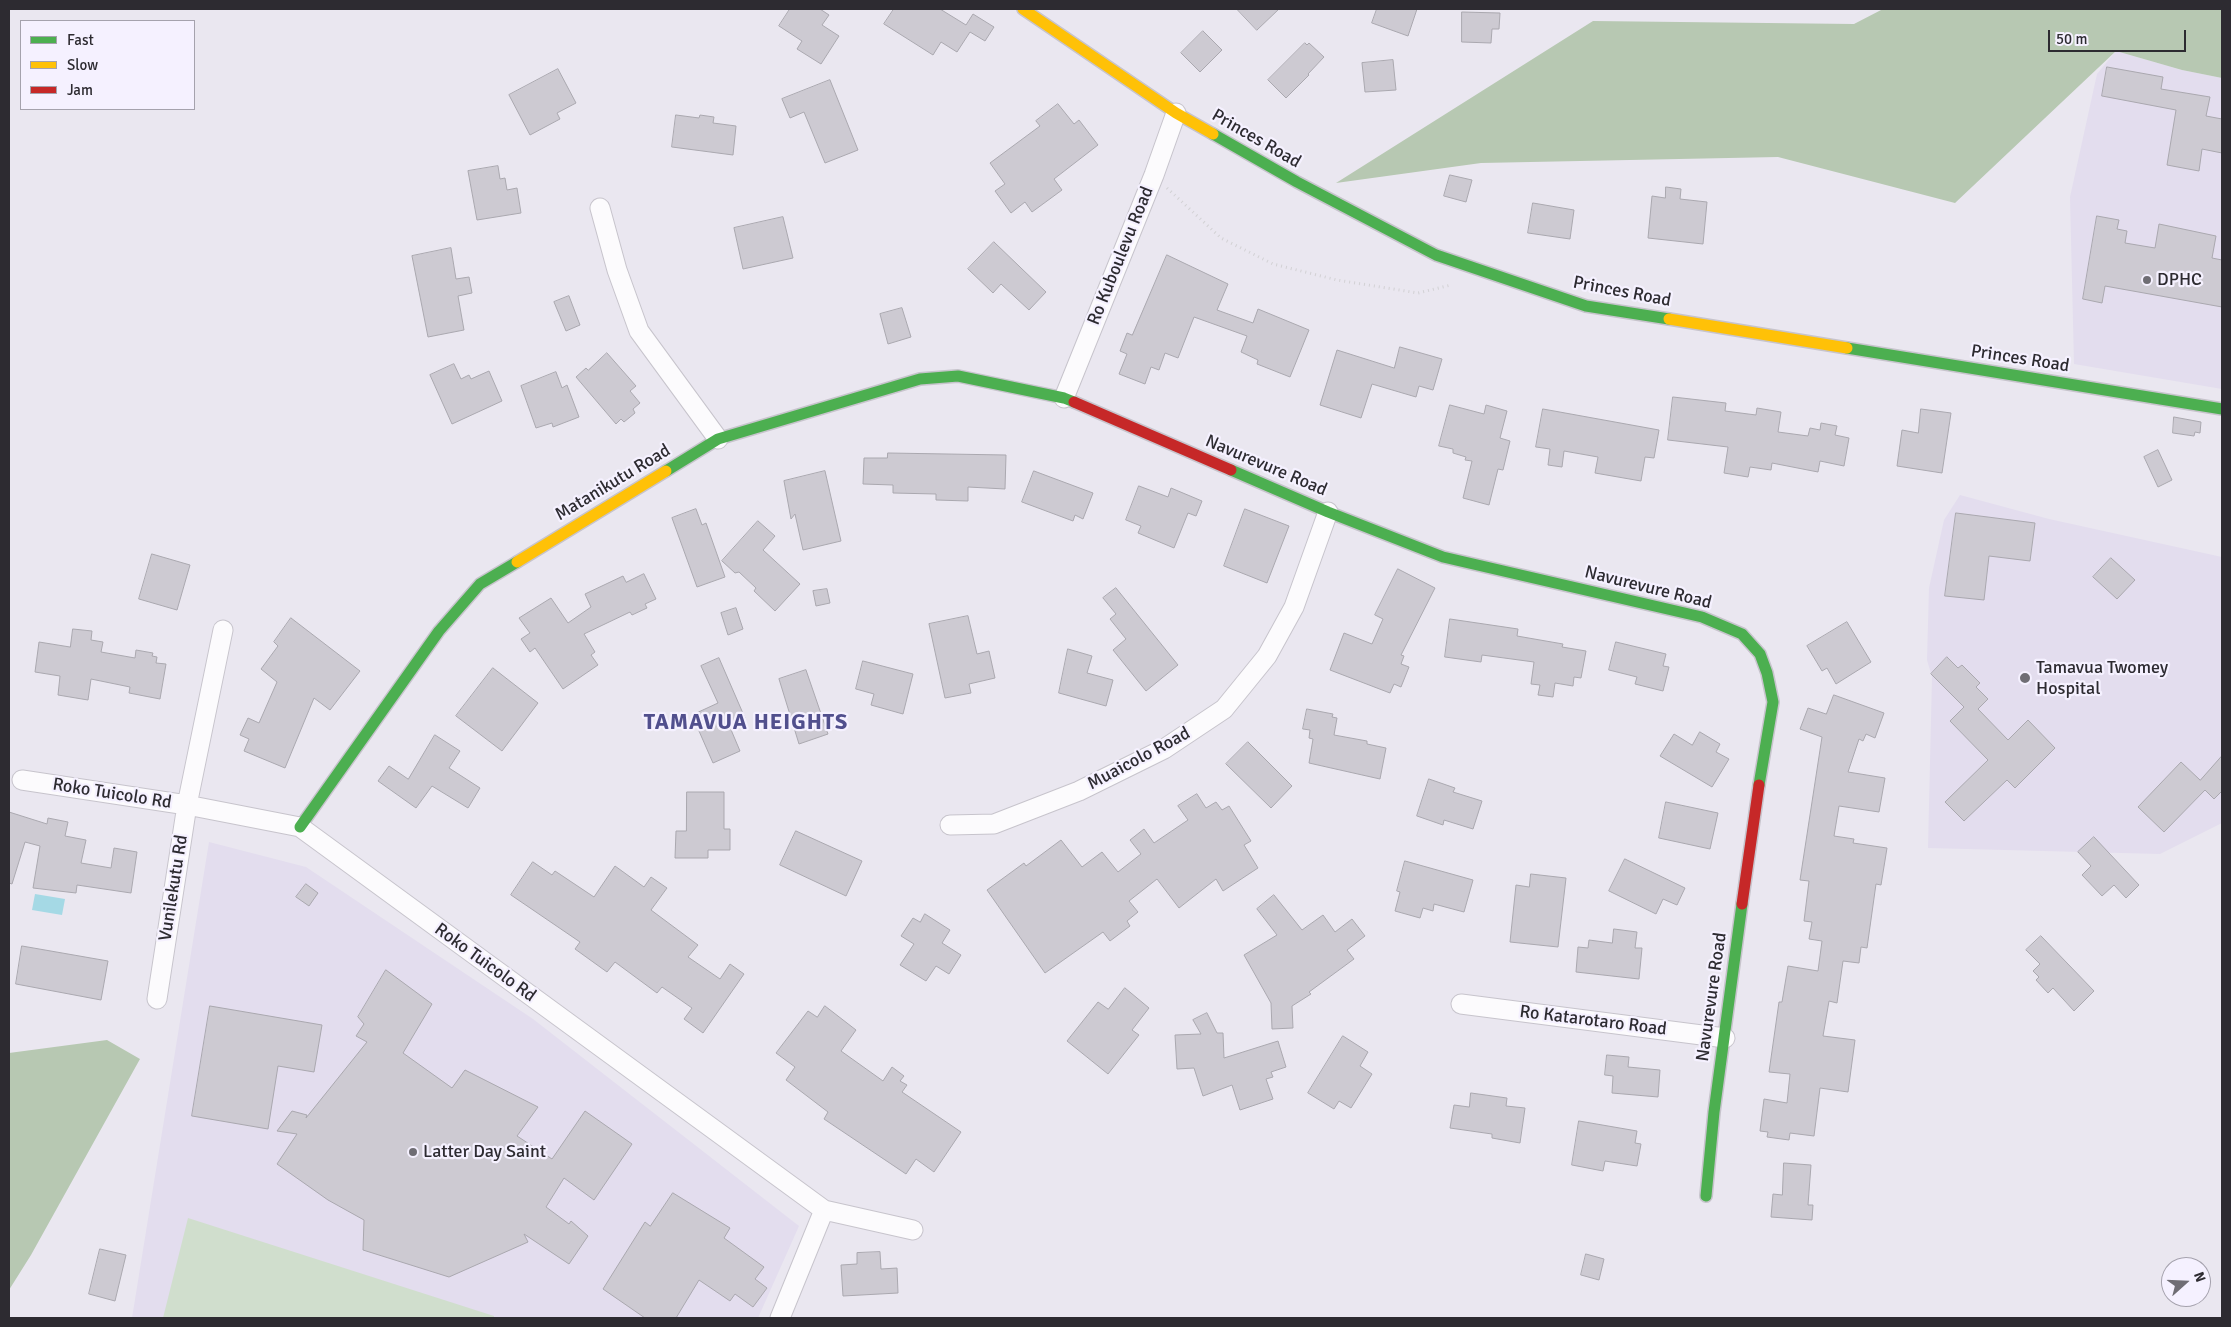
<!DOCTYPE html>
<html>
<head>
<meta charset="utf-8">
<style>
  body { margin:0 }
  #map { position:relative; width:2231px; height:1327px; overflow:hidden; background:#eae7f0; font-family:Signika,sans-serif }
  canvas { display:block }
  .frame { position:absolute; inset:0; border:10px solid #2d2b31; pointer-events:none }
  .legend { position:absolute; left:20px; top:20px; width:175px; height:90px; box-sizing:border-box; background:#f5f1ff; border:1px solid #a5a2ad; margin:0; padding:6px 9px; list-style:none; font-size:15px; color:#2d2b31 }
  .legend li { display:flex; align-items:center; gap:10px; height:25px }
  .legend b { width:25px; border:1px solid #a5a2ad }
  .north { position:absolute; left:2161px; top:1257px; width:50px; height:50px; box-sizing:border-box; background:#f5f1ff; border:1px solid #a5a2ad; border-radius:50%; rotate:70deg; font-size:14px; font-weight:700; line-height:20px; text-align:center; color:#2d2b31 }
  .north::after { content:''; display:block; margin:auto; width:18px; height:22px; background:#6f6d74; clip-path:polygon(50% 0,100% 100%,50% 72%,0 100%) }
  .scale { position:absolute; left:2048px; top:30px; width:138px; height:22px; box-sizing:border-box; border:2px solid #2d2b31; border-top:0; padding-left:6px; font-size:15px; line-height:18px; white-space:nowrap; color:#2d2b31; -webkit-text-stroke:4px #f5f1ff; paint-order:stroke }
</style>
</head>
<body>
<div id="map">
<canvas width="2231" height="1327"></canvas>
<div class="frame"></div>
<ul class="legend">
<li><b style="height:6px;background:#4caf50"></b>Fast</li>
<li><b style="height:6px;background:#ffc107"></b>Slow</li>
<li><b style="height:6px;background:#c62828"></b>Jam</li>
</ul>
<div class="north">N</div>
<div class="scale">50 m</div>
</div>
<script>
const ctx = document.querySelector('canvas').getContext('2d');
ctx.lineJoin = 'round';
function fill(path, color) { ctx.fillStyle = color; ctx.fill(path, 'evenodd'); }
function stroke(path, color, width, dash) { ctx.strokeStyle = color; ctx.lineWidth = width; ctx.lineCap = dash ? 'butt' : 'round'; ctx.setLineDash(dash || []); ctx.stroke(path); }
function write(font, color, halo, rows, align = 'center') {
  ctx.font = font + ' Signika,sans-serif'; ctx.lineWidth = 4.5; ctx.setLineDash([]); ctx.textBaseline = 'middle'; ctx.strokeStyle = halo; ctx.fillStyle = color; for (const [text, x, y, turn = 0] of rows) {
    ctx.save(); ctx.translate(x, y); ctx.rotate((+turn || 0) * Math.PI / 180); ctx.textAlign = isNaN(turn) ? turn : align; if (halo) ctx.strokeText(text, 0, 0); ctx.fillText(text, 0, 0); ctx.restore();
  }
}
fill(new Path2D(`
  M2116,51L2182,70L2222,78V389L2074,364L2070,197L2097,74Z
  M1960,495L2049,519L2222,557V823L2160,854L1928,848L1932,677L1927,660L1929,588L1944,520Z
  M209,842L306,867L533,1019L799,1226L758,1318H132Z`), '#e3ddee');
fill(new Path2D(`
  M188,1218L494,1316V1318H163Z`), '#d0decd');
fill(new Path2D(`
  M1883,9H2222V78L2182,70L2116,51L1955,203L1778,157L1481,163L1336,183L1593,21L1854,24Z
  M107,1040L140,1059L31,1255L9,1290V1053Z`), '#b7c8b2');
fill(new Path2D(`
  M35,894L65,899L62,915L32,910Z`), '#a5d9e5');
const building = new Path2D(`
  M790,9H820L829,15L822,25L839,36L821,64L797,49L802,41L779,26Z
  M894,9H940L966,25L973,14L994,27L985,41L970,32L957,52L941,42L933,55L884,24Z
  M1237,9H1279L1257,30Z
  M1377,9H1417L1408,36L1372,23Z
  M1462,12L1500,13L1499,29H1492L1491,43L1462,42Z
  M1203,31L1222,50L1200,72L1181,53Z
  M1305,43L1307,45L1309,43L1324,57L1308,74L1309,75L1286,98L1268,80Z
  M1393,60L1396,90L1365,92L1362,63Z
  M2107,67L2163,77L2161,89L2210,97L2206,116L2222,119V153L2202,149L2199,171L2167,165L2176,110L2102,96Z
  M558,69L576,103L557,113L560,119L530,135L509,95Z
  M830,80L858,150L825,163L804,112L790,118L782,99Z
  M1058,104L1074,124L1079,120L1098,145L1054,179L1062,190L1032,212L1025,202L1011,213L995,191L1005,184L990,163L1040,126L1036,121Z
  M676,115L699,118L700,115L714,117L713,123L736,126L733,155L672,147Z
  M498,166L500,179L505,178L507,190L517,188L521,213L477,220L468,171Z
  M1450,175L1472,180L1466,202L1444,196Z
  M1666,187L1681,189L1680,199L1707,202L1703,244L1648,238L1652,196L1665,198Z
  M1533,203L1574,210L1570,239L1528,233Z
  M2097,216L2119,220L2117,229L2127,231L2125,243L2155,248L2159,224L2216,236L2212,258L2222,260V307L2105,286L2102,303L2083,299Z
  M783,217L793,258L743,269L734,228Z
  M994,242L1046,292L1029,310L1001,284L993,293L968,269Z
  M451,248L456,279L469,277L472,293L458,296L464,330L428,337L412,256Z
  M1167,255L1228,284L1217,310L1253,323L1258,309L1309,330L1290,377L1257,364L1258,360L1241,352L1247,336L1194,317L1178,358L1165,353L1159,370L1151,367L1145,384L1119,374L1127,354L1120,351L1127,333L1132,335Z
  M569,296L580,325L566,331L554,302Z
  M902,308L911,337L888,344L880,314Z
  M1400,347L1442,359L1433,390L1419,386L1416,397L1372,384L1361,418L1320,405L1337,350L1394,368Z
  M607,353L636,386L630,391L640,403L633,409L635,413L624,422L621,419L616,424L576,377L586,368L588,370Z
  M454,364L461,379L469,375L471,379L489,371L502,401L452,424L430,375Z
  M556,372L562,388L567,385L579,417L553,427L552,423L536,428L521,386Z
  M1673,397L1726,403L1725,411L1756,415L1757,408L1781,412L1778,432L1808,436L1810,428L1820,430L1821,423L1837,426L1835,435L1849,438L1844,466L1820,461L1818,472L1772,463L1771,470L1750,467L1748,477L1724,473L1728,447L1668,440Z
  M1450,405L1484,414L1486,405L1507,411L1500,438L1510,441L1503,470L1498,469L1489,505L1463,498L1472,461L1465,460L1466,457L1453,453V449L1439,446Z
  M1543,409L1659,430L1654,458L1645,457L1641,481L1595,473L1598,457L1564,451L1562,467L1548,465L1550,449L1536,447Z
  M1921,409L1951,413L1942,473L1897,466L1902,430L1918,433Z
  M2174,417L2201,422L2200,433L2195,432L2194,436L2173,433Z
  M2158,450L2172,480L2158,487L2144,457Z
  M888,453L1006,455L1005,489L968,487V501L936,500V494L893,493V485L863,484L864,458H887Z
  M825,471L841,541L803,550L795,514L791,519L784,481Z
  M1034,471L1093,493L1083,519L1075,515L1073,521L1022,502Z
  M1139,486L1168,497L1171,488L1202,501L1196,516L1188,513L1174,548L1138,533L1141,526L1126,520Z
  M696,509L702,525L706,523L725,577L697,587L672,518Z
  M1245,509L1289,526L1267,583L1224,566Z
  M1956,513L2035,523L2030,561L1989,556L1984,600L1945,596Z
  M758,521L775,536L763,550L800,584L775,611L754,591L756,588L739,572L735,573L722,561Z
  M152,554L190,565L177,610L139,599Z
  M2111,558L2135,580L2117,599L2093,577Z
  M1398,569L1435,588L1401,655L1404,656L1401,664L1409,667L1401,687L1394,684L1390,693L1330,670L1344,633L1372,644L1383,619L1375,615Z
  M644,574L656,599L645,604L647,608L632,615L630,612L584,634L595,652L591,655L598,665L563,689L535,648L530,652L521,639L530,633L519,618L551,598L568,623L591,607L585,594L623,576L626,582Z
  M1116,588L1178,665L1146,691L1113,650L1126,639L1110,619L1116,614L1103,598Z
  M827,589L830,603L816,606L813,591Z
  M736,608L743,629L728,635L721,613Z
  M968,616L977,654L989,651L995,678L969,684L971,693L945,698L929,624Z
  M291,618L360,671L330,710L314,698L285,768L244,751L249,739L240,735L248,718L259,723L277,682L261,669L278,646L274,642Z
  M1450,619L1518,629L1517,636L1563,644L1562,647L1586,651L1581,678L1574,677L1573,686L1555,683L1553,697L1538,695L1540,685L1531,684L1534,662L1482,655L1481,662L1445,657Z
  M1847,622L1871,662L1836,684L1827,668L1822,671L1807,646Z
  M73,629L92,631L91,640L103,642L101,652L135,658L136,650L153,653L152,656L157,657L156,663L166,664L160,699L129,693L130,687L91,679L88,700L58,695L60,676L35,672L39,642L70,647Z
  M1616,642L1666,654L1663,666L1669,667L1663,691L1635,684L1637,677L1609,670Z
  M1068,649L1092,656L1087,673L1113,680L1106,706L1059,693Z
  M1947,657L1958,668L1962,665L1980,683L1976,687L1988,699L1978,709L2008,740L2028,720L2055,748L2015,788L2007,780L1964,821L1945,802L1988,760L1950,721L1964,707L1931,674Z
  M719,658L745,718L729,725L740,751L713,763L692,715L718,703L701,666Z
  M863,661L913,674L903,714L871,705L874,694L856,689Z
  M493,668L538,703L502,751L456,716Z
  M806,670L828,734L799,744L779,679Z
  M1834,695L1884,713L1875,738L1866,734L1863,741L1859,739L1848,772L1885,778L1879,812L1839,806L1834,836L1854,839L1853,843L1887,848L1881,885L1876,884L1867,948L1861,947L1859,963L1843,961L1837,1003L1829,1001L1823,1036L1855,1040L1848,1092L1820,1088L1814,1136L1790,1133L1789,1140L1767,1137L1768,1132L1760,1131L1764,1099L1787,1103L1790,1074L1769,1072L1779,1002H1782L1788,966L1818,971L1822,941L1809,939L1812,922L1804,921L1809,881L1800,880L1822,737L1800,729L1808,708L1826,714Z
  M1307,709L1333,714L1332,717L1337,718L1334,735L1367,741V744L1386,748L1380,779L1309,763L1313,739L1309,738L1310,730L1303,729Z
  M1700,732L1720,744L1716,752L1729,759L1712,787L1660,756L1674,734L1692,745Z
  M435,735L460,751L449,768L480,788L468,808L432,786L416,808L378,781L389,766L408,779Z
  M1248,742L1292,786L1271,808L1226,764Z
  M2222,756V791L2214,799L2205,790L2164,832L2138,807L2181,762L2200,780Z
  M1429,779L1455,788L1453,792L1482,801L1473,829L1444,820L1443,825L1417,816Z
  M687,792H724V829H730V850H708V858H675L676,831H686Z
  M1197,794L1206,808L1216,802L1222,810L1229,806L1251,841L1244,845L1258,868L1223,891L1216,879L1179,908L1157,879L1129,901L1138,912L1127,921L1130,926L1110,941L1103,932L1045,973L987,890L1024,863L1026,866L1061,840L1082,867L1102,852L1118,872L1141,854L1130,840L1144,829L1154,843L1188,820L1178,806Z
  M1666,802L1718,813L1710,849L1659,838Z
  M9,812L47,824L48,818L68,822L65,836L86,840L81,863L111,868L114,848L137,852L131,893L77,885L76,893L33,888L40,846L25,842L12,884L9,883Z
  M796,831L862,861L846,896L780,865Z
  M2094,837L2139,885L2126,898L2114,885L2102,896L2082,875L2091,866L2078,852Z
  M1625,859L1685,888L1677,905L1663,899L1656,914L1609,891Z
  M1405,861L1473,880L1464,912L1434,904L1433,911L1423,908L1420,918L1395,911L1400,892L1397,891Z
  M533,862L552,875L555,871L594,897L615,866L644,887L651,877L667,888L651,910L698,945L688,957L720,979L730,964L744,974L703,1033L684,1019L692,1008L662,987L657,993L615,962L607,972L575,949L580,942L511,895Z
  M1531,874L1566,878L1558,947L1510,942L1516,885L1529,887Z
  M306,884L318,893L309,906L296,897Z
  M1274,895L1302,930L1323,915L1335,932L1352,919L1365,936L1347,950L1354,959L1309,992L1311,994L1292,1006L1293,1028L1272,1029L1271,1003L1244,955L1277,935L1257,909Z
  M925,914L950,930L942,943L961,955L949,974L936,966L926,981L900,965L914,944L901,936L913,918L920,922Z
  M1614,929L1637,932L1635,948H1642L1639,979L1576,972L1578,947L1588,948L1589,940L1612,943Z
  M2041,936L2094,991L2074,1011L2053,988L2048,993L2036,980L2039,977L2033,971L2040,964L2026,950Z
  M22,946L108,961L101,1000L16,984Z
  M386,970L432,1004L403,1053L452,1088L465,1070L538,1107L517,1136L552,1159L585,1111L632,1144L594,1200L564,1178L546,1207L569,1224L571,1221L588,1236L569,1264L524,1234L528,1242L449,1277L363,1250L364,1220L328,1200L277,1164L297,1134L277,1131L292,1111L307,1115L306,1118L367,1042L356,1036L364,1024L358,1017Z
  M1125,988L1149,1008L1132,1030L1139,1035L1108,1074L1067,1041L1098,1002L1108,1009Z
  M210,1006L322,1025L314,1072L278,1066L268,1129L192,1116Z
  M825,1006L856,1030L841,1051L883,1081L892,1067L904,1076L900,1081L907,1085L902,1092L961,1132L934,1172L916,1159L906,1174L824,1119L828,1112L786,1080L795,1067L776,1053L808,1011L817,1017Z
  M1207,1013L1217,1033H1223L1224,1058L1278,1041L1286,1067L1271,1072L1273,1077L1266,1079L1273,1099L1240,1110L1232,1085L1203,1096L1194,1068L1177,1069L1175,1035L1201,1034L1193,1020Z
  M1343,1036L1368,1052L1360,1066L1372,1074L1351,1108L1339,1101L1334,1109L1308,1093Z
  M1607,1055L1629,1057L1628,1067L1660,1070L1658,1097L1612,1093L1613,1076L1605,1075Z
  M1471,1093L1507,1098L1506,1106L1525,1108L1520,1143L1492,1138V1134L1450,1128L1454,1105L1469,1107Z
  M1579,1121L1637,1131L1635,1143L1641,1144L1637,1166L1605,1161L1603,1171L1572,1165Z
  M1784,1163L1811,1165L1808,1205H1813L1812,1220L1771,1217L1773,1194L1782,1195Z
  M673,1193L730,1228L724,1238L764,1267L755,1279L767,1288L753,1307L735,1294L730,1301L699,1280L676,1318H645L603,1289L645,1222L650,1226Z
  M100,1249L126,1255L115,1301L89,1294Z
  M880,1252L881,1269L897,1268L898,1293L843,1296L841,1265L857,1264V1253Z
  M1586,1254L1604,1259L1599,1280L1581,1275Z`);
fill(building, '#cdcad2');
stroke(building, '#aaa8af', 1);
const street = new Path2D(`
  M600,208L617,270L639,331L718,439
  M1064,398L1154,175L1176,113
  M22,780L187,805L300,827L824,1210L913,1230
  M950,825L994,824L1079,791L1164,749L1224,709L1267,656L1294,607L1328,512
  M157,999L187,805L223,630
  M1461,1004L1725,1038
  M780,1318L824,1210`);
const fast = new Path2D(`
  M1213,134L1297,182L1436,255L1586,306L1669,319
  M1847,348L2222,409
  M1231,470L1328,512L1443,557L1702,617L1742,634L1760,654L1767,673L1773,702L1759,785
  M666,471L718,439L920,379L958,376L1064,398L1074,402
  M300,827L439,631L480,584L517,562
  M1706,1196L1714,1112L1742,904`);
const slow = new Path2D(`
  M1023,9L1176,113L1213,134
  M1669,319L1847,348
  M517,562L666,471`);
const jam = new Path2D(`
  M1074,402L1231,470
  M1742,904L1759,785`);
stroke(street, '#c7c4cc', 21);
stroke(fast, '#c7c4cc', 14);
stroke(slow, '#c7c4cc', 14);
stroke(jam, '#c7c4cc', 14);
stroke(new Path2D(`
  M1167,188L1221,238L1273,264L1337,280L1418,293L1451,285`), '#d2d1d4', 3, [1, 4]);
stroke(street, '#fcfbfd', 19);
stroke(fast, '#4caf50', 11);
stroke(slow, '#ffc107', 11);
stroke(jam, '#c62828', 11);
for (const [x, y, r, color] of [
  [2147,280,5,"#6f6d74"],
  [2025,678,6,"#6f6d74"],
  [413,1152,5,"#6f6d74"]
]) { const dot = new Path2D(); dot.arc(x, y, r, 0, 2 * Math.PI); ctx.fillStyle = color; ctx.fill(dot); stroke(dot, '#f5f1ff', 2); }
write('18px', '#2d2b31', '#f5f1ff', [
  ["Princes Road",1256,139,30],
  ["Ro Kuboulevu Road",1121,256,-68],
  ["Princes Road",1622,292,11],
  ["Princes Road",2020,359,9],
  ["Navurevure Road",1266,466,23],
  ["Matanikutu Road",613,483,-31],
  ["Navurevure Road",1648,588,14],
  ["Muaicolo Road",1139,759,-28],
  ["Roko Tuicolo Rd",112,794,9],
  ["Vunilekutu Rd",174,888,-81],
  ["Roko Tuicolo Rd",485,963,36],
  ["Navurevure Road",1712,997,-82],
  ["Ro Katarotaro Road",1593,1021,7]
]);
write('18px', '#2d2b31', '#f5f1ff', [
  ["DPHC",2157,280],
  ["Tamavua Twomey",2036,668],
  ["Hospital",2036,689],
  ["Latter Day Saint",423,1152]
], 'left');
ctx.letterSpacing = '1px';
write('bold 22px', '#514f8d', '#f5f1ff', [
  ["TAMAVUA HEIGHTS",746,723]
]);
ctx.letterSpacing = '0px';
</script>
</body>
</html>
